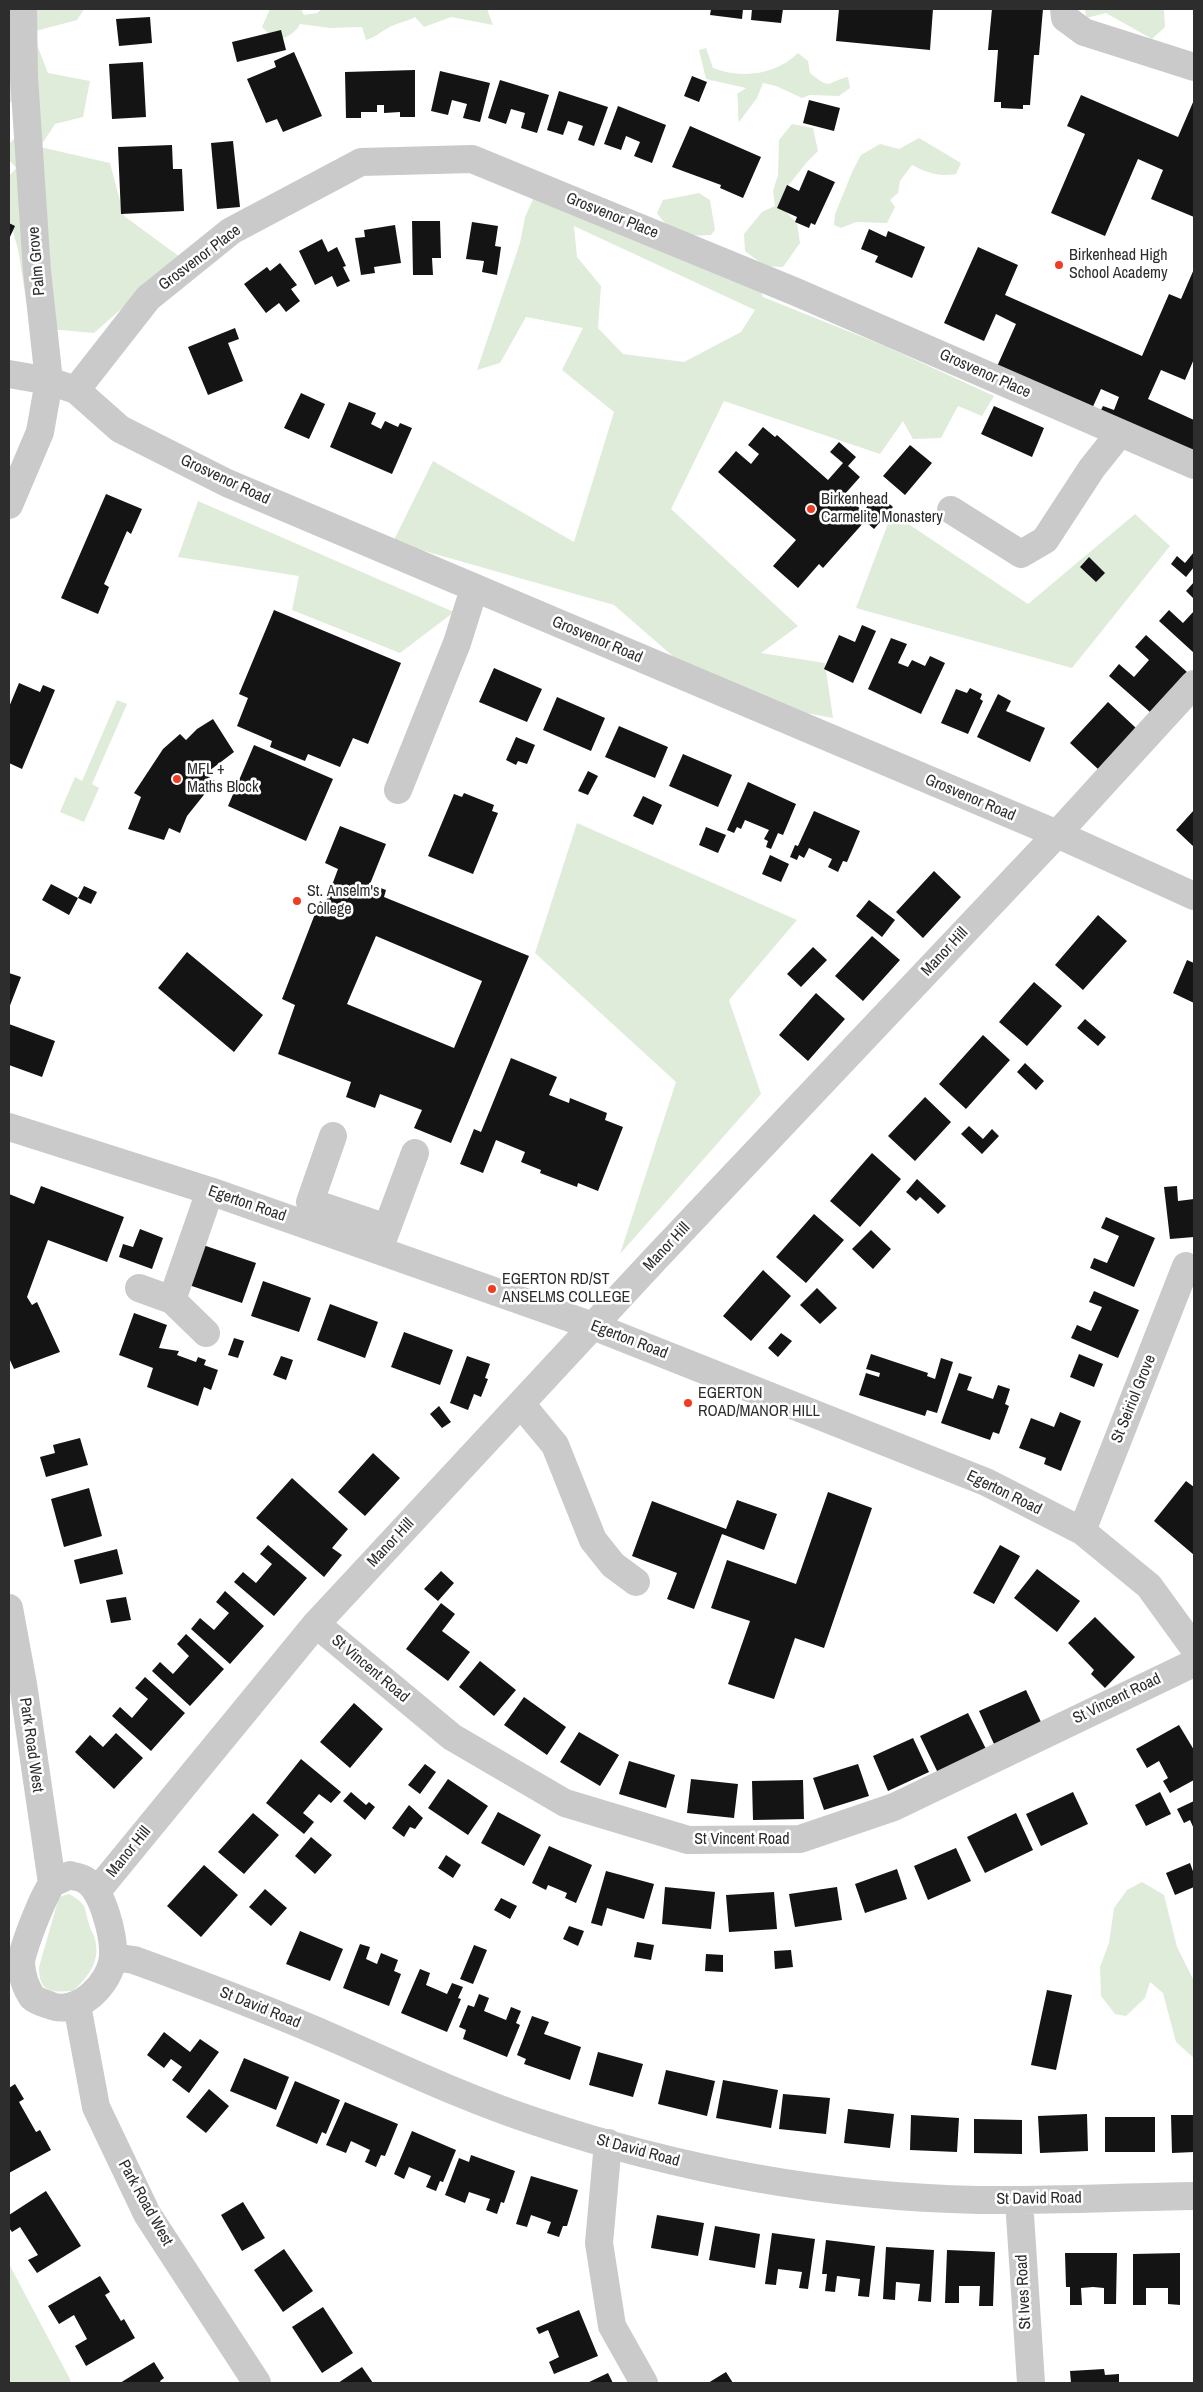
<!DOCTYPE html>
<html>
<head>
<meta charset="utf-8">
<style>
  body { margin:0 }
  #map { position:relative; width:1203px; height:2392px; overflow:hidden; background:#fff; font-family:"Archivo Narrow",sans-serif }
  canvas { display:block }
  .frame { position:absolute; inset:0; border:10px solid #2d2d2d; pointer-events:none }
</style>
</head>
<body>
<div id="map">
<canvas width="1203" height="2392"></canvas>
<div class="frame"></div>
</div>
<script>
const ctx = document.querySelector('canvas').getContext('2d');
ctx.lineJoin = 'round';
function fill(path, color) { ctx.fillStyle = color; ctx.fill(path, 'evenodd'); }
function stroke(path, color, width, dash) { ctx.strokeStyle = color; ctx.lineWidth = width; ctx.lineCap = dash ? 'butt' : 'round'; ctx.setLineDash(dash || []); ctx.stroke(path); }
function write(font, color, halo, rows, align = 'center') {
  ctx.font = font + ' "Archivo Narrow",sans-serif'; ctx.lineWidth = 5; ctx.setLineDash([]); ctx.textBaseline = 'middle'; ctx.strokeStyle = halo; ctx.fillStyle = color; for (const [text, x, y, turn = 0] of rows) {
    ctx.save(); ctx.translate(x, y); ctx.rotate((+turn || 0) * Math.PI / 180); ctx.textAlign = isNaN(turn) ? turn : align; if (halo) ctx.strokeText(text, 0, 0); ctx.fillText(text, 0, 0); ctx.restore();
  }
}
fill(new Path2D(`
  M9,9H84L77,20L32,32L48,73L90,81L83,117L55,124L40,147L110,163L124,216L180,257L94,333L38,328L26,300L18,249L9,218V176L16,168L9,160V144L20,132L22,97L9,103V80L15,76V25L9,26Z
  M270,9H301L304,15L317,13L322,9H487L493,25L451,17L424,27L415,17C407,22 395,23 388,28C379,33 376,37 366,40L362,27L330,28L300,24C296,32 285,41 275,37C271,36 265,30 262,27Z
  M1085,9H1164L1165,27L1152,39L1106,13L1086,18Z
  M706,48L713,68C741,79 776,75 798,53L808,61L810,73C832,91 826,82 848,77L850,88L839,96L810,95L802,98L776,86L763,83L757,98L739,122C737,113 739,103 737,94L746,88L706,79L699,50Z
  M792,124L813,128L818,151L807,162L784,191L781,207L797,223L800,243L783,267L765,266L745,251L744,234L762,212L775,206L773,191L778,175L779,140Z
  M919,138L961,163L956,174C938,177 928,173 912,165L900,181L898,193L890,200L895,207L887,223L856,222L841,228L834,225L835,214L853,170L861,155L880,144L899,149Z
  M699,193L710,200L715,230L711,235C688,237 670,233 657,213L663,200Z
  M534,197L758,282L763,297L885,346L994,396L982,416L958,406L941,438L913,439L903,421L880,454L724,401L671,509L798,626L761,653L825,663L833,718L806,713L675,658L614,605L393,542L433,461L574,542L614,412L562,370L583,328L526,317L500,363L477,370L520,243L525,217ZM574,226L755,310L741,332L684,362L623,354L598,328L601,286L577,257Z
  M198,501L454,612L400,653L292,610L299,576L178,557Z
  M892,513L1028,604L1135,514L1170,546L1072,668L856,608Z
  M117,700L127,704L92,784L99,788L84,822L60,812L75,777L82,781Z
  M577,823L797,920L729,1000L761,1094L620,1254L676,1082L535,953Z
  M1142,1882L1164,1895L1177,1947L1194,1981V2058L1176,2042L1163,1993L1150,1982L1145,1998L1126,2016L1115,2014L1101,1996L1100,1967L1109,1943L1114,1908L1127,1890Z
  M69,1894C87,1904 84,1906 89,1924C90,1930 94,1934 95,1939C101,1961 88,1977 73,1991C52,1992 39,1994 39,1967L59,1897Z
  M9,2264L71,2381L69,2383H9Z`), '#dfecd9');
fill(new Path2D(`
  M711,9H743L742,19L710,15Z
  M752,9H783L781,23L751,20Z
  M839,9H933L930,50L836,41Z
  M992,9H1043L1039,55H1034L1030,105H1023V109L1001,108V102H994L998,50H988Z
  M150,17L152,43L119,46L116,19Z
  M281,30L286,50L237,62L232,42Z
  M294,52L322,116L283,132L277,119L266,123L247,79L276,67L274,61Z
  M143,62L146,117L112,119L109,64Z
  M415,70V117H400V112L384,113V105H377V112H361V118H346L345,72Z
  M440,71L490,83L480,122L463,118L467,104L452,100L448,115L431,111Z
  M692,76L707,82L699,102L684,96Z
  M500,80L549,95L537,133L521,128L525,113L511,109L506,124L488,118Z
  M559,91L608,107L594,146L578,140L583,126L568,121L563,135L547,130Z
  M1081,95L1178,137L1194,100V217L1151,199L1163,170L1138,159L1105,236L1051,213L1085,134L1067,126Z
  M809,100L840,108L834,131L803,123Z
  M618,106L666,125L652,163L634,156L640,142L626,136L621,150L604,144Z
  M690,126L761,157L743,198L720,188L721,185L672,167Z
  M233,141L240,207L217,209L211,143Z
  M172,145L173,169H182L184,211L121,214L118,147Z
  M808,170L835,182L815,225L811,223L809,228L795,222L797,217L777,208L787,185L799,191Z
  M412,221H440L441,258H432L433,275H413Z
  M472,222L498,226L495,246L501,247L497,275L482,272L484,261L466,259Z
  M9,223L15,226L9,239Z
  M395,225L401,263L374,267L375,273L361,275L355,238L365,237L364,230Z
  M869,229L886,237L888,231L925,247L912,278L875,262L878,256L861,249Z
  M322,239L328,252L337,247L346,266L343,267L350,281L337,287L332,276L315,285L299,251Z
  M978,247L1018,265L1005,295L1142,356L1169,294L1181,299L1194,269V359L1185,380L1161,370L1148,399L1194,420V458L1098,416L1103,406L1114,410L1119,397L1101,389L1090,413L995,371L1016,324L996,314L984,341L944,323Z
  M280,263L297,285L291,289L300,301L286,312L279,303L266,313L244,284L267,267L270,271Z
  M235,328L239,339L228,343L243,381L208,395L188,347Z
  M301,393L325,404L309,439L284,428Z
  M349,402L376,413L371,424L381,429L385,421L398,427L400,423L412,428L392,474L330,447Z
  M994,406L1044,428L1032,457L981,434Z
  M763,427L775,437L777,435L828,480L843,463L830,452L839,442L856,457L848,466L860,477L844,495L863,511L878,494L893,507L874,529L865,521L823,568L819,564L798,588L773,566L796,540L718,472L736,451L751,464L759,454L748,445Z
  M910,445L932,463L905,495L883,476Z
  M106,494L142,509L131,534L127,531L104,584L109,587L98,614L61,598Z
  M1194,552V567L1186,577L1171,564L1177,556L1185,563Z
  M1089,557L1105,573L1096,582L1080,567Z
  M1194,582V599L1186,591Z
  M274,610L401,663L368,744L353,738L340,767L308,754L305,761L270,747L272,741L237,726L248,698L239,694Z
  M1169,610L1183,623L1194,611V653L1159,621Z
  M862,625L876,631L853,683L824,669L839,635L855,642Z
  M1146,635L1187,672L1150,712L1109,676L1119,664L1134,677L1149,660L1135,647Z
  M891,638L907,644L898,663L908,667L912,660L925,666L930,656L945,663L921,714L868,689Z
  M494,668L542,689L527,722L479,702Z
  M19,683L40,692L43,685L55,690L22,769L9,763V707Z
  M970,688L982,694L980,699L983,701L968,734L941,723L956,689L967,693Z
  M998,694L1011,701L1006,711L1045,728L1030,762L977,737Z
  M557,697L605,718L591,751L543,730Z
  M1108,702L1136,728L1098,769L1070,743Z
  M213,719L234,752L205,774L215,781L187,816L180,833L169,828L164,840L128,829L141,797L134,793L163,749L180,734L186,740L197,729Z
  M619,726L668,747L655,778L605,757Z
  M516,737L535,745L527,764L518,761L516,765L506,760Z
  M254,745L333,779L306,841L228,806Z
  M683,754L732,775L718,807L669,786Z
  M588,771L598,776L588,795L578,791Z
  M748,782L796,804L783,835L778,833L771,849L766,847L768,841L764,839L769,830L745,820L741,829L737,827L734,833L727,830Z
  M464,793L494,805L492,811L498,813L473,874L428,856L454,794L462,797Z
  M643,796L662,805L653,825L633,816Z
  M1194,810V847L1176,830Z
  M814,811L860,831L847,862L843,861L838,872L828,867L832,859L809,848L804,858L799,855L797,860L790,857L795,845L798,846Z
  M340,826L386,844L370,884L386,890L384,897L529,956L451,1143L414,1128L422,1110L380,1094L375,1108L346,1097L351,1082L278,1054L295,1005L282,999L320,901L325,904L338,869L325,863ZM376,936L482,981L454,1048L347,1004Z
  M706,827L726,835L718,853L699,845Z
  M770,855L789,864L781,882L762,874Z
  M934,871L961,897L923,938L896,912Z
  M51,884L78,898L84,886L97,892L91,904L78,898L69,915L42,900Z
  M869,900L895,920L882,937L856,916Z
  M1098,915L1127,941L1083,990L1055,965Z
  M872,936L900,960L863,1001L835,976Z
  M813,947L827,960L801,987L787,974Z
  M187,952L263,1015L234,1052L158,988Z
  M1187,960L1194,963V1003L1173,993Z
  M9,973L21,977L9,1008Z
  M1034,982L1062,1006L1027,1046L999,1022Z
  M816,993L845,1019L808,1061L779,1035Z
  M1085,1019L1106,1037L1098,1046L1077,1028Z
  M9,1024L55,1041L42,1077L9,1065Z
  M983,1035L1010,1060L966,1109L939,1084Z
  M511,1058L557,1077L549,1095L569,1103L570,1098L607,1113L605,1120L623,1127L598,1191L578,1183L577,1187L540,1173L541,1170L521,1162L525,1152L496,1140L483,1173L460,1164L474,1129L481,1132Z
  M1025,1063L1044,1081L1036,1090L1017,1072Z
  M925,1097L951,1122L915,1161L888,1136Z
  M969,1126L983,1139L992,1129L999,1136L982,1154L961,1134Z
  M872,1153L901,1179L860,1227L830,1201Z
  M917,1179L946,1206L938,1214L920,1197L916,1201L906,1192Z
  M41,1186L124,1217L107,1262L48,1240L27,1297L32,1305L37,1302L60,1352L14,1369L9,1358V1194L34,1204Z
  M1177,1186L1178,1201L1194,1199V1237L1170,1239L1164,1187Z
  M814,1214L844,1240L806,1283L776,1257Z
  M1106,1217L1155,1238L1134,1287L1090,1268L1094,1258L1107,1263L1119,1236L1101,1228Z
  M140,1229L163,1238L152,1269L119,1257L123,1244L133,1247Z
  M871,1230L891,1249L873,1269L852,1249Z
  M200,1244L256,1263L242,1303L186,1284Z
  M763,1270L791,1296L751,1341L723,1316Z
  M263,1281L311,1298L299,1332L251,1316Z
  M817,1288L837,1308L820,1324L800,1305Z
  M1094,1291L1139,1310L1118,1358L1071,1338L1077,1325L1091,1331L1102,1307L1089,1302Z
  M330,1304L378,1322L365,1358L317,1340Z
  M134,1313L167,1325L159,1348L179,1351L177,1355L196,1362L198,1357L206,1360L204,1365L218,1370L211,1390L204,1387L198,1406L147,1387L153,1368L119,1355Z
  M404,1332L453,1350L440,1385L391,1367Z
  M781,1333L792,1341L778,1357L768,1348Z
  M234,1338L244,1341L238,1358L228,1355Z
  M871,1354L928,1373L927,1376L935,1379L941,1358L953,1362L937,1413L927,1410L925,1416L859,1395L866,1373L879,1377L880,1373L866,1369Z
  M1079,1354L1103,1364L1094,1387L1070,1377Z
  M281,1356L293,1360L286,1380L273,1375Z
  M467,1356L490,1364L485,1378L488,1379L481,1397L474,1394L468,1410L450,1403Z
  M959,1373L972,1377L967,1390L993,1399L998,1385L1010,1389L1005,1404L1009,1406L999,1434L993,1432L990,1440L941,1423Z
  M439,1406L451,1422L442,1428L430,1414Z
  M1060,1412L1081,1421L1061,1471L1044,1464L1046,1458L1019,1448L1031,1418L1054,1427Z
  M80,1438L88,1465L46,1477L40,1457L55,1453L53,1445Z
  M373,1453L400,1478L365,1516L338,1492Z
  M292,1478L348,1529L332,1548L342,1555L324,1577L256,1518Z
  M1186,1481L1194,1487V1555L1154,1521Z
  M89,1488L102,1536L64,1547L51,1499Z
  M828,1492L872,1508L824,1648L795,1638L774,1699L728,1684L750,1621L711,1608L727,1560L796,1584Z
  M737,1500L777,1514L764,1550L722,1534L694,1609L667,1599L677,1573L632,1556L652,1501L726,1529Z
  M268,1545L307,1578L274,1616L234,1582L243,1572L256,1583L272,1564L260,1554Z
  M1000,1545L1020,1556L994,1604L973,1593Z
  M117,1549L123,1574L80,1584L74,1560Z
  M1037,1569L1080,1601L1057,1632L1014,1598Z
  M441,1571L454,1583L438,1601L424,1589Z
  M225,1591L264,1626L230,1664L191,1629L200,1618L214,1630L229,1613L216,1602Z
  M126,1597L131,1620L111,1623L106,1600Z
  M441,1603L455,1614L442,1631L470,1652L448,1681L406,1649Z
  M1095,1617L1135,1657L1105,1688L1091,1674L1094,1670L1068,1643Z
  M186,1634L224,1669L190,1706L152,1671L160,1662L173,1674L189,1656L177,1644Z
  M480,1661L516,1690L494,1716L459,1687Z
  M145,1677L185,1713L151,1751L112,1716L120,1707L132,1718L148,1699L135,1688Z
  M1026,1690L1041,1722L994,1744L979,1711Z
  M524,1697L566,1727L547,1755L504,1725Z
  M354,1703L383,1729L350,1768L320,1742Z
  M968,1713L986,1749L938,1773L920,1736Z
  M1179,1725L1194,1750V1780L1170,1793L1163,1781L1168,1778L1159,1761L1147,1768L1136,1749Z
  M579,1732L619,1755L600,1786L560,1762Z
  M116,1733L143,1758L114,1789L75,1752L90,1735L103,1747Z
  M913,1738L929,1772L888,1791L873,1756Z
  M301,1759L341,1792L331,1803L319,1794L303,1813L314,1822L304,1834L266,1803Z
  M629,1761L675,1775L666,1808L619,1794Z
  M425,1764L436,1772L420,1794L408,1785Z
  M858,1764L869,1796L824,1810L813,1778Z
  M448,1779L488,1806L468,1835L428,1808Z
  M691,1779L738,1784L734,1818L687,1813Z
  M803,1780L804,1819L753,1820L752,1781Z
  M351,1792L366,1805L369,1802L375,1807L365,1820L343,1801Z
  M1073,1792L1088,1824L1041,1846L1026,1814Z
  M1160,1792L1171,1814L1146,1826L1135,1805Z
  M1194,1801V1829L1190,1820L1184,1823L1177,1809Z
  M409,1805L423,1818L415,1829L410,1827L404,1837L392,1828Z
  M498,1812L541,1835L524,1866L481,1843Z
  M253,1813L279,1835L244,1874L218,1852Z
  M1016,1813L1033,1850L985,1873L967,1837Z
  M311,1837L332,1855L315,1874L295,1856Z
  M549,1846L592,1865L576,1903L565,1898L567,1893L548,1885L546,1890L532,1883Z
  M956,1848L971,1881L928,1900L914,1866Z
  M446,1855L461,1865L453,1878L438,1868Z
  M1190,1863L1194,1874V1887L1175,1895L1166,1873Z
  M204,1865L238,1895L201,1937L167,1906Z
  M897,1869L907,1899L865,1913L855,1884Z
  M606,1871L654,1884L644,1919L607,1908L602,1926L591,1923Z
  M665,1887L715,1892L711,1929L662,1924Z
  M837,1887L842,1920L795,1927L789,1894Z
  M265,1889L287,1908L271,1926L249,1907Z
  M774,1892L777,1929L729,1932L726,1895Z
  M501,1898L517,1906L510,1919L494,1910Z
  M569,1926L584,1931L578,1946L563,1939Z
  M300,1931L343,1949L330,1981L286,1964Z
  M637,1942L654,1945L651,1960L634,1957Z
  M360,1944L370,1947L366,1959L377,1964L381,1953L398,1960L394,1971L401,1974L389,2006L343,1988Z
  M474,1945L487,1950L473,1984L460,1979Z
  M791,1950L793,1967L775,1969L774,1951Z
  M706,1954L723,1955V1972L705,1971Z
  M420,1969L430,1973L426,1985L447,1994L452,1983L463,1987L458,1998L461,1999L447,2032L401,2013Z
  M1047,1990L1072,1995L1056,2070L1031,2065Z
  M479,1994L489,1998L484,2011L506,2020L511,2007L521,2011L516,2023L520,2025L507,2057L463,2039L466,2030L459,2027L468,2005L474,2007Z
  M532,2016L549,2022L544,2034L581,2047L570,2080L524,2064L526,2059L517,2055Z
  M164,2032L190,2052L200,2039L219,2052L189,2093L172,2080L182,2067L171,2059L164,2068L147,2055Z
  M598,2052L643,2064L633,2097L589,2085Z
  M244,2058L289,2077L276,2110L230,2091Z
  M666,2070L715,2081L707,2116L658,2104Z
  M723,2080L778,2090L771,2128L716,2118Z
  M295,2081L340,2100L326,2134L322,2132L317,2144L276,2126Z
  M15,2084L24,2099L19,2102L36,2132L40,2130L51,2150L9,2173V2088Z
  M209,2089L229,2106L206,2133L186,2117Z
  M783,2094L830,2098L826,2134L779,2129Z
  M345,2102L398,2124L385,2156L381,2155L376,2167L365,2162L370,2150L351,2141L346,2153L326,2145Z
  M848,2109L894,2114L890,2148L844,2143Z
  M1087,2114L1088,2151L1040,2153L1038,2116Z
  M911,2115L959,2118L957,2152L910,2150Z
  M1171,2115H1194V2152L1172,2153Z
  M1105,2117H1155V2152H1105Z
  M974,2119L1022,2120V2154L974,2153Z
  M412,2131L456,2150L443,2182L440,2181L436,2191L426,2187L431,2176L409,2167L404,2179L394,2174Z
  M471,2155L515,2171L504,2203L501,2202L497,2214L486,2210L490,2199L469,2192L465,2203L445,2195L459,2158L469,2162Z
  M531,2176L578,2190L567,2226H563L559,2237L547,2233L551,2222L531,2215L527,2227L516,2224Z
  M46,2191L81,2246L37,2273L28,2260L38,2255L20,2227L12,2232L9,2228V2215Z
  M243,2202L265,2238L242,2251L221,2215Z
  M657,2215L704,2223L698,2256L651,2248Z
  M715,2226L760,2234L755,2268L709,2260Z
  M772,2233L815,2239L808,2289L799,2288L802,2272L778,2269L776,2285L765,2284Z
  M826,2240L875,2246L869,2297L858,2296L860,2279L837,2276L835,2292L825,2291L827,2274H822Z
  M886,2247L934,2250L931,2302L918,2301L920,2284L907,2283L896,2282L895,2300L883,2299Z
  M284,2249L313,2291L283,2312L254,2270Z
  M947,2250L995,2252L993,2306H979L980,2286H959V2303H945Z
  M1065,2253H1117L1116,2304H1104V2288L1093,2287L1081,2288L1082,2305H1070V2287H1066Z
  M1180,2253V2305L1168,2304V2288H1146V2305H1133V2254Z
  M100,2276L110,2292L105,2295L121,2321L124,2319L135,2338L86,2366L75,2346L87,2339L74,2315L59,2324L48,2306Z
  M323,2307L353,2353L322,2373L292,2327Z
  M579,2310L598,2356L554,2374L549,2362L559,2357L548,2330L539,2334L536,2328Z
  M154,2362L164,2378L160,2381L161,2383H120Z
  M362,2367L373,2383H338Z
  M1104,2369L1105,2375L1119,2374V2383H1071L1070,2371Z
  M726,2372L733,2383H708Z
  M608,2373L613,2383H587Z`), '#141414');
stroke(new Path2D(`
  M1064,9L1065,18L1084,32L1194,67
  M9,374L49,381L76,390L120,429L227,483L1057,834L1194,896
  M76,390L148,298L231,231L361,162L472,159L796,292L1194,465
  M9,505L40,432L49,381L37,271L24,77L23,9
  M951,510L1021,554L1045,540L1092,468L1120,433
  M398,790L457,643L474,589
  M9,1127L210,1191L593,1326L986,1482L1082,1531L1149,1586L1194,1648
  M333,1136L310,1202L387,1228
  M381,1244L415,1153
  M139,1288L172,1300L206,1333
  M172,1300L210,1191
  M521,1404L555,1445L593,1540L613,1565L636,1582
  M1082,1531L1186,1266
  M9,1608L23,1684L52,1883
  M316,1624L452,1737L565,1803L688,1840L800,1839L894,1807L1194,1663
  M70,1875C75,1877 81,1877 85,1880C103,1889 114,1937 113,1956C111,1984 77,2017 49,2005C44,2003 36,2001 32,1997C26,1988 22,1976 21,1964C20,1954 45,1890 53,1883C57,1880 65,1878 70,1875Z
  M97,1891L316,1624L656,1258L1057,834L1194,684
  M113,1957L134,1960C203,1985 272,2011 340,2041C404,2069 467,2099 534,2121C676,2169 828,2197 979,2200C1051,2201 1122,2197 1194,2196
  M77,2005L96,2107L147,2214L257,2383
  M608,2143L599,2243L612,2326L644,2383
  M1019,2200L1031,2383`), '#cacaca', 28);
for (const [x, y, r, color] of [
  [1059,265,5,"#f03c23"],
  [811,509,5,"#f03c23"],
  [177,779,5,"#f03c23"],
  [297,901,5,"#f03c23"],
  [492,1289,5,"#f03c23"],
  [688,1403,5,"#f03c23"]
]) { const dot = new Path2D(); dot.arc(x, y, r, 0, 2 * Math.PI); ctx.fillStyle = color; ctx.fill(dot); stroke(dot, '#fff', 2); }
write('16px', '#2d2d2d', '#fff', [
  ["Grosvenor Place",612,216,22],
  ["Grosvenor Place",200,258,-37],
  ["Palm Grove",37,261,-95],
  ["Grosvenor Place",985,374,24],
  ["Grosvenor Road",225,480,25],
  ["Grosvenor Road",597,640,23],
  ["Grosvenor Road",970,798,23],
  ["Manor Hill",945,952,-47],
  ["Egerton Road",247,1204,19],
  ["Manor Hill",667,1247,-47],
  ["Egerton Road",629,1340,21],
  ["St Seiriol Grove",1134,1399,-68],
  ["Egerton Road",1004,1493,26],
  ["Manor Hill",391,1543,-47],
  ["St Vincent Road",370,1669,40],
  ["St Vincent Road",1117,1699,-26],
  ["Park Road West",31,1745,82],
  ["St Vincent Road",742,1840],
  ["Manor Hill",129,1852,-51],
  ["St David Road",260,2008,22],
  ["St David Road",638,2151,15],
  ["St David Road",1039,2199,-1],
  ["Park Road West",145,2203,61],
  ["St Ives Road",1024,2292,-93]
]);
write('16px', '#2d2d2d', '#fff', [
  ["Birkenhead High",1069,256],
  ["School Academy",1069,274],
  ["Birkenhead",821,500],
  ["Carmelite Monastery",821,518],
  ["MFL +",187,770],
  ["Maths Block",187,788],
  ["St. Anselm's",307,892],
  ["College",307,910],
  ["EGERTON RD/ST",502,1280],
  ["ANSELMS COLLEGE",502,1298],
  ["EGERTON",698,1394],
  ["ROAD/MANOR HILL",698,1412]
], 'left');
</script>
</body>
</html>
